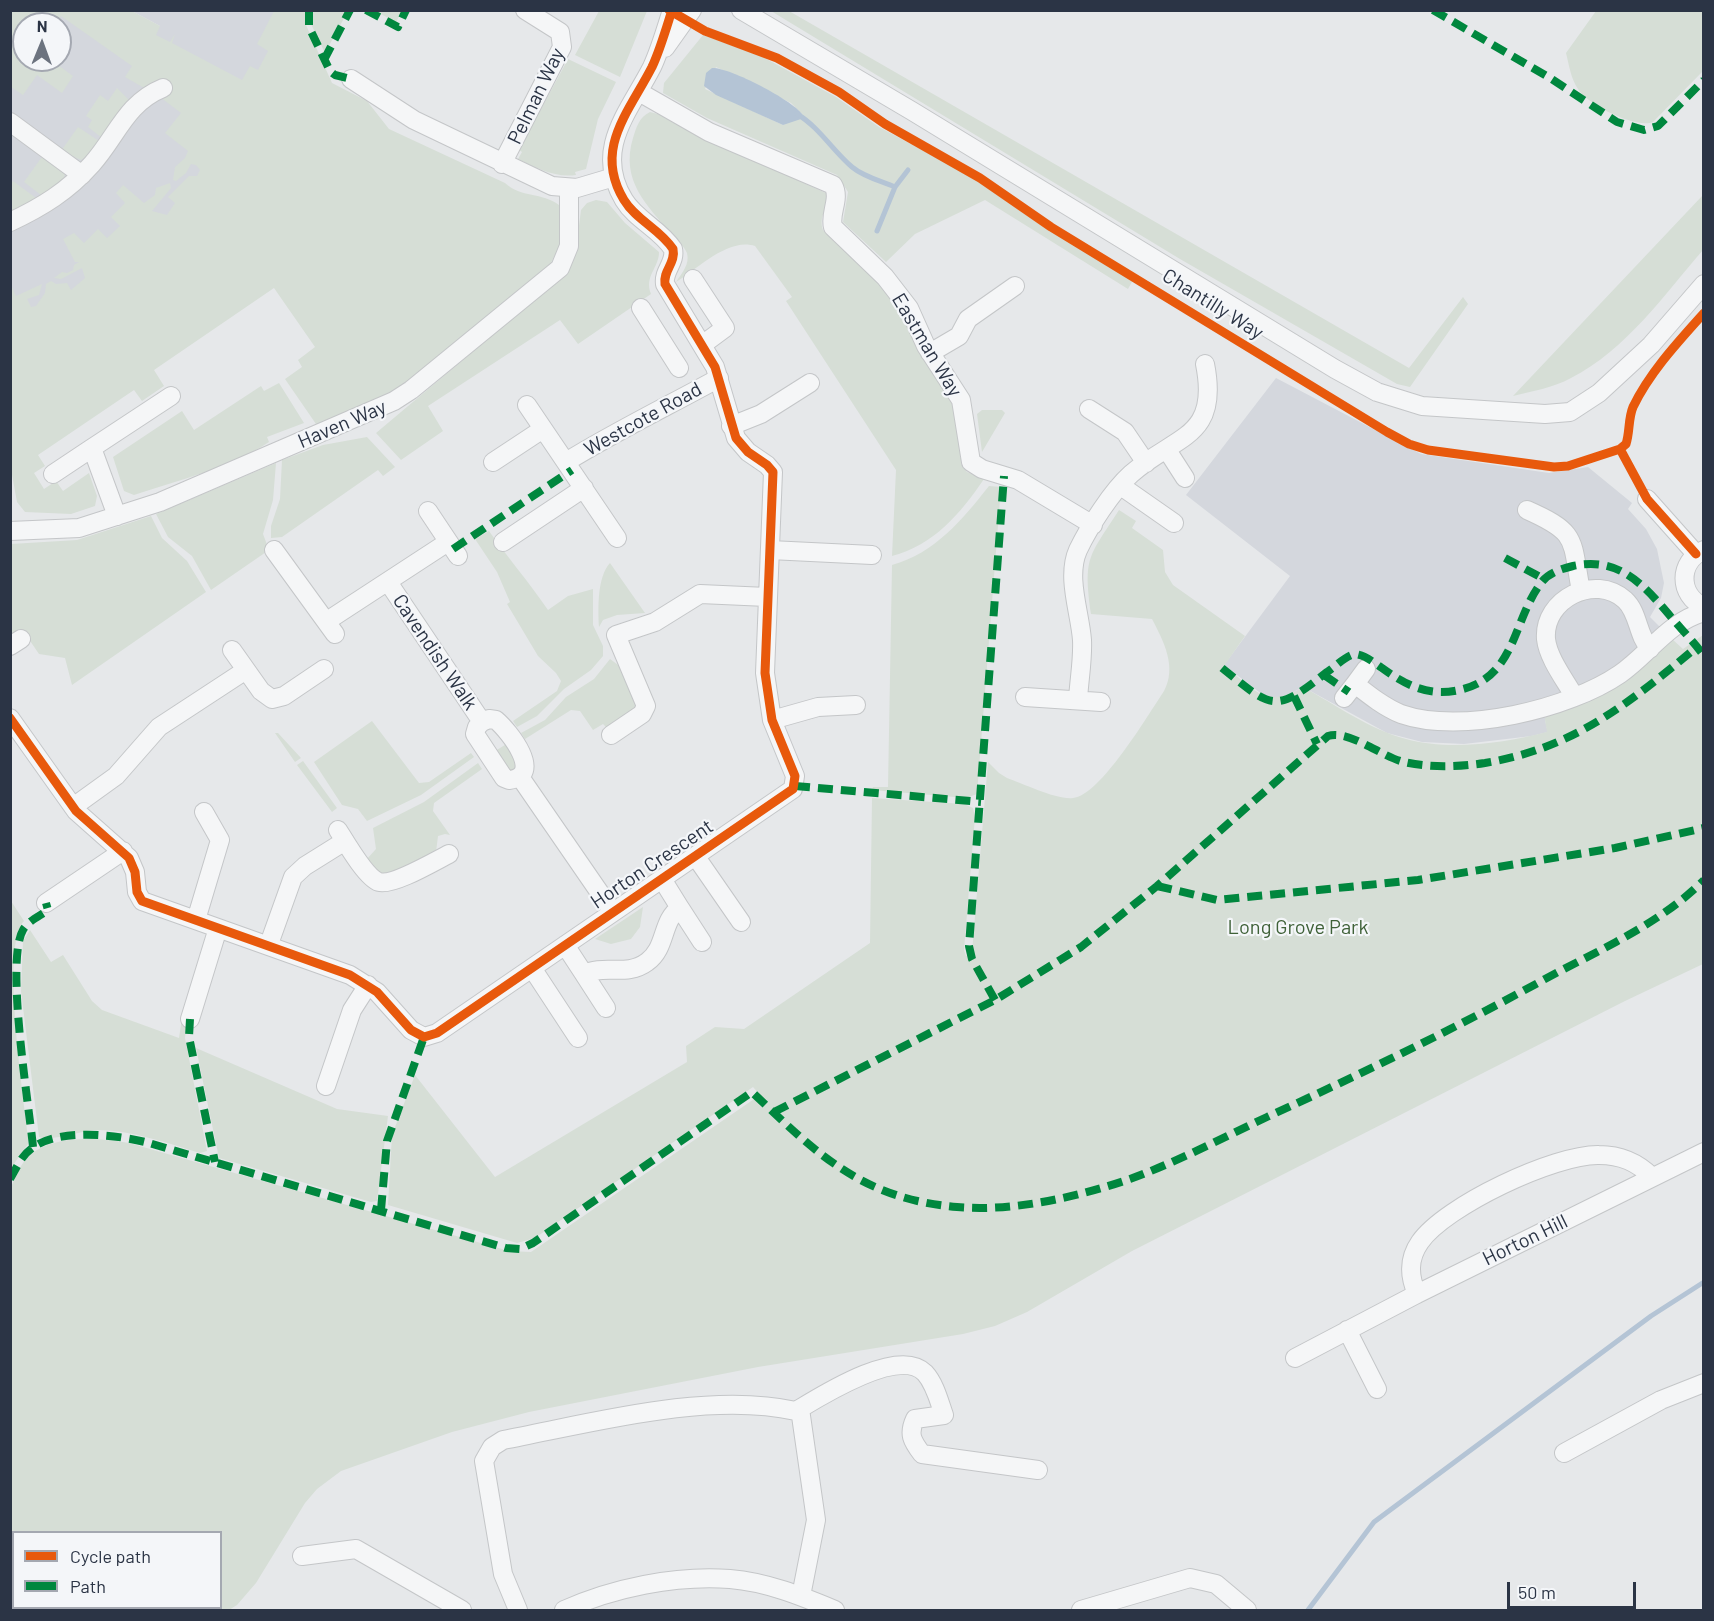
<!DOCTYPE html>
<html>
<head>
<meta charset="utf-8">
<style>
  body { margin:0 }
  #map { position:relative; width:1714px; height:1621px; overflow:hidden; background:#e6e8ea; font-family:Barlow,sans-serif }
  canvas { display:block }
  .frame { position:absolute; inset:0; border:12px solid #2b3445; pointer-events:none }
  .legend { position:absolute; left:12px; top:1531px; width:210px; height:78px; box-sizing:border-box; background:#f4f6f9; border:2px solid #a4a8b1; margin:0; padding:8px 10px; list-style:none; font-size:18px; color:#2b3445 }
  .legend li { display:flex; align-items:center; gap:12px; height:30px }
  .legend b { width:30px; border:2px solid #a4a8b1 }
  .north { position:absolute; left:12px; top:12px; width:60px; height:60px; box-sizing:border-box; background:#f4f6f9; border:2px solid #a4a8b1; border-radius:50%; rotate:1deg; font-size:16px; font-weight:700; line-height:24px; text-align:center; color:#2b3445 }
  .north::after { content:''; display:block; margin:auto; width:21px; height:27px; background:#6c737f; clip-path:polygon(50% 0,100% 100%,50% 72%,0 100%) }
  .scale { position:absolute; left:1507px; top:1582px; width:129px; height:27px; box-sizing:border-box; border:3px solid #2b3445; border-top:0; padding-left:8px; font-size:18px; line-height:21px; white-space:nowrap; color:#2b3445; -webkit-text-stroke:4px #f4f6f9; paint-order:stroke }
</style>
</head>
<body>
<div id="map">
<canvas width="1714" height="1621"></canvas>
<div class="frame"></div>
<ul class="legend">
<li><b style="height:8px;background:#e8590c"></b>Cycle path</li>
<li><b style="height:8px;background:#00873e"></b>Path</li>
</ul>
<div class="north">N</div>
<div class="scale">50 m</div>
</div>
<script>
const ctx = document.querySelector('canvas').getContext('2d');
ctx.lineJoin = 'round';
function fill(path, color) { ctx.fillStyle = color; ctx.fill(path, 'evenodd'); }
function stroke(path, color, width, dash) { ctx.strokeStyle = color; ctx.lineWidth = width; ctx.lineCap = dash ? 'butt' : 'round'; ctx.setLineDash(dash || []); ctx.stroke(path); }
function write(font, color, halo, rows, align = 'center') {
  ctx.font = font + ' Barlow,sans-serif'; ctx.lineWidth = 4.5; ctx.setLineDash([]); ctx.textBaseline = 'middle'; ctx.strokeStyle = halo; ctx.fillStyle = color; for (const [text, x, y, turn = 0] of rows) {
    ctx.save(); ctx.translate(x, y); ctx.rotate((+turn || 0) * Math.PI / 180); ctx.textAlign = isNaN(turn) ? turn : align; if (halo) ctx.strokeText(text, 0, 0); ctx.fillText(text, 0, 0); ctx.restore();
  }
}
fill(new Path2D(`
  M11,11L160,26L132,11H297L229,144L11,455ZM24,24H60V60H24Z
  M1276,378L1421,454L1549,473L1588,467L1632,503L1628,509L1646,529L1657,549L1664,583L1661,598L1650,617L1672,639L1635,672L1545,720L1548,732L1532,736L1464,744L1422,742L1387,733L1303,687L1280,699L1263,695L1224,665L1290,576L1186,495Z`), '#d4d7dd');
fill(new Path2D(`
  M11,11H132L160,26L156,35L170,42L175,34L172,43L242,80L250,66L258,70L268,51L257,44L274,11H306V25L332,83L367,101L389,129L505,183C521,198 542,192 559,205L561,244L550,265L409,381L396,390L322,424H316L285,379L302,367L298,360L315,347L274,288L154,370L164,386L142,401L134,390L38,455L45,466L34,473L44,489L56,481L63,491L89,473L97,496L95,506L71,514L25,512L17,502L10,464V283L16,296L42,284L39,295L27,299L31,307L36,306L45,293L46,284L51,281L56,284L67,283L71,290L85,278L82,268L61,279L54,278L62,272L67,273L73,270L74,265L79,262H75L63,239L74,233L84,243L98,229L107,238L120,226L111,217L125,203L116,193L123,185L144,203L155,195L156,188L170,183L171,188L152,211L167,215L175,203L168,197L189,176H197L200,170L196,165L191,164L186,173L176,181L173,180L175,167L185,158L188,151L165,133L181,113L160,97L125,77L132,66L61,16L55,24H24V60H51L73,76L62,93L37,75L23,95L11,87Z
  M311,11H348L325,53L311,24Z
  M375,11H402L396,22Z
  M599,11H647L620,77L575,55Z
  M771,11H789L1409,368L1463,297L1468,304L1410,387L1397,384L1180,259Z
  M1596,11H1703V71L1653,122C1636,129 1588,105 1578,89C1571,79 1569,65 1566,53Z
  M703,35L761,56L836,97L879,127L969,175L1042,226L1133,280L1128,289L985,200L915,234L886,262L843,222L848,192L837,175L707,118L663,93L664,83ZM716,67L791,103L802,114L783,125L705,89Z
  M568,59L616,82L598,119L586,169L575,172L576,175C555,178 537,168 518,159L522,152L519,150Z
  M117,88L128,99V103L102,138L88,127L92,120L86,116L100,95L108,101Z
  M650,112L658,114L689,131L828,194C829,207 818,216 823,230L872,276L903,314L953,402L962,466L967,472L984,479C960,514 934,545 892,556L896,470L786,301L792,297L755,246C729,237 697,269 676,282C682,273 690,264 687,253C684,246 677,240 672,235C647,205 620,181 633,138C636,128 639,117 650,112Z
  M78,127L99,141L89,156L81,160L61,151Z
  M44,154L65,174L64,180L45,198L24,182Z
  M13,181L40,201L11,216L10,185Z
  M1703,195V250C1664,295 1626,350 1571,378C1553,388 1532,391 1513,396Z
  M596,200L607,202L625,223L659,252C659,268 644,276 651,294L578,344L560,320L428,406L443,431L401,460L376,433L558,280L577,241L581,210L587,203Z
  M279,383L304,423L267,437L269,442C230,468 179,480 134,495L124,491L113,457L182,411L194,430L261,386L264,391Z
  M982,410H1002L1005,413L982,452L977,414Z
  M367,437L395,467L383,476L378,470L282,537L271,538V526L280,499L282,460L323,445Z
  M276,463L273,500L263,534L269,550L211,590L192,556L168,537L156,514Z
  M989,486L1001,487L977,794L966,798L872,790L873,787H888L892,565C935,553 962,520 989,486Z
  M1119,510L1136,521L1132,528L1163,550L1165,572L1173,585L1245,636L1224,666C1255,689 1264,710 1303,687C1336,705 1369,729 1406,739C1449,751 1505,743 1547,732L1545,720L1546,715L1635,672L1672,639L1683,649L1703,635V964L1625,1001L1132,1251L1027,1312L995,1326L963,1334L758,1367L529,1412L452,1432L341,1471L317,1489L305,1503L256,1583L237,1605L229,1610H20L18,1608H220V1532H14L13,1600L10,1596L11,1187C16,1177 21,1162 30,1155C55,1134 100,1138 129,1143L509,1251L531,1252L760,1095L753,1087L535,1238L517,1243L388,1205L392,1135L415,1075L495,1177L687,1062L686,1046L715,1027L744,1029L870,943L872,798L964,804L973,808L975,817L964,950L966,956L972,952L988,762L999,773L1007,778C1024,784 1057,800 1073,798C1100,796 1148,715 1164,691C1177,667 1164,642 1152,619L1091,614C1083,556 1089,557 1119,510Z
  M151,516L162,538L187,561L206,592L72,685L65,658L39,654L24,632L11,641V544L77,540Z
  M489,531C508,558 529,582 548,610L568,596L593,589V625L603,646V656L591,670L564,689L537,716L517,727L513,721L557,691L561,681L556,673L538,656L507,604L510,602L497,572L475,539Z
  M610,563L645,613L617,615L603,620L599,627C598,609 597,577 610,563Z
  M610,659L625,670L623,677L641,705L608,729L603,724L593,730L580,711L571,710L525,739L521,733L545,720L566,697L594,679Z
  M372,721L419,783L429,782L471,753L474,757L421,795L367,821L358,809L342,805L314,762Z
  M275,733H278L301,758L295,762Z
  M508,743L519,763L513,771H507L492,753Z
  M303,761L337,808L332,812L297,765Z
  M478,763L482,769L434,803L433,811L450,835L445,834L438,836L436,852L387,876L381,875L366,860L376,849L373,828L424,802Z
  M11,901L24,921C0,943 24,1100 28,1137V1144L11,1168Z
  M643,907L640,927L631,939L611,944L595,939Z
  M30,930L51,962L63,955L92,1001L102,1010L179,1038L182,1018L187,1019L185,1038L207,1151L200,1153C167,1143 134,1131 99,1130C82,1130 52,1142 39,1137L21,991L23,941Z
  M196,1048L337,1109L388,1116L377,1201L371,1202L219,1158Z`), '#d6ded6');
fill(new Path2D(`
  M712,68C729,67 792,100 802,114L801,119L783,125L716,95L704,86L706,73Z`), '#b4c4d5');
stroke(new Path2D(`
  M797,114C819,127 833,151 852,167C864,177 881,181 895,187L908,170
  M877,231L895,187
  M1308,1610L1374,1522L1651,1316L1704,1282`), '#b4c4d5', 5);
const minor = new Path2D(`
  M741,10L912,111L1335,369L1377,392L1422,406L1545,414L1570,412L1599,393L1651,345L1704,284
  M665,48L692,10
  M351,79L414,120L552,186L577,188L614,177
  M639,92L709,132L833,185C841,199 829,213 833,227L885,277L909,308L926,346L961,400L971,462L982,469L1018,480L1093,525
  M10,122L82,175
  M502,164L562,47L560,32L525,10
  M10,222C42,207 68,191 92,164C117,136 126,103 163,88
  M693,279L725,328L702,345
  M641,308L679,368
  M930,353L959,336L968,319L1015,286
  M527,405L617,538
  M1089,409L1125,432L1146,463
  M731,426L761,414L810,383
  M92,448L171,396
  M1167,450L1185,478
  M493,462L543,429
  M566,462C616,431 668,406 719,378
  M53,474L92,448L117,516
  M1121,486L1174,523
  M1647,499L1696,554
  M1527,510C1579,533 1571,539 1581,591
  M428,511L458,556
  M10,531L79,528L160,502L394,401L411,390L560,268L569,246V188
  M503,542L584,488
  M274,550L335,634
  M770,550L872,555
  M1704,550C1678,562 1678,595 1704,607
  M388,582L482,722L489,719L496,720C509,731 545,776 509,780L504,778L475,734L477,727L482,722
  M327,621L448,542
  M10,646L21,639
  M232,650L261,691L272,699L284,696L324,669
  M1355,684L1366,669
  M1574,696C1565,680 1548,658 1546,639C1543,599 1595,573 1625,600C1639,613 1637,635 1650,649
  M1025,697L1101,702
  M1344,698L1355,684C1369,695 1384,707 1401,714C1461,735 1569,709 1620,674C1649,654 1668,622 1704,612
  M1078,700C1079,680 1083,660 1082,640C1080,612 1066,577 1078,550C1089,527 1112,491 1131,474C1175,435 1220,439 1205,364
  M10,718L76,811L129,858L135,872L137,892L142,901L350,975L377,992L411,1030L424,1037L437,1033L793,789L795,776L772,720L765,673L773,472L767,465L748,452L736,438L715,367L665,284C663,270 676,263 673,249C660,229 636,220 624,200C593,149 629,112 652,67C660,50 666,29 672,10
  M772,720L818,707L856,705
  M611,735L642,714L646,706L616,635L655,622L700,594L767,597
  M520,777L613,912
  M73,807L116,776L159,727L246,670
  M338,830C345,841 366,878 379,882C393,886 435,861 449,854
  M696,857L741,922
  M46,903L123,851
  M680,908L702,942
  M196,920L220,840L204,812
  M269,944L293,877L305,866L345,841
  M565,945L584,974C604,964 627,977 647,962C667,948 661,920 680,908L662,879
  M532,968L578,1038
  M584,974L606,1008
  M190,1019L218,928
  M326,1086L352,1010L368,985
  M1417,1294C1409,1276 1408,1259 1420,1242C1445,1206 1555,1154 1599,1155C1621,1155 1637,1162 1652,1177
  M1347,1330L1377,1389
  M1295,1358L1417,1294L1704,1152
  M800,1409L816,1520L801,1596
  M1564,1453L1661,1400L1704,1383
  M302,1556L356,1549L462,1610
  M518,1610L503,1574L484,1461L492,1447L503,1440C592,1423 708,1391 796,1411C821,1396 899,1346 925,1373C935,1384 939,1401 944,1415L915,1419C908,1434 912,1441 922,1454L1038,1470
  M564,1610C613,1588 675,1575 730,1579C767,1582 801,1596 835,1610
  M1081,1610L1190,1578L1216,1584L1247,1610`);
stroke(minor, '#c4c6c8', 20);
stroke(minor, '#f5f6f7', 18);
stroke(new Path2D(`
  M309,10V27L330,71L335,75L351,79
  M366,10L398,27L406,10
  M1433,10L1550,78L1617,122L1644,130L1658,126L1704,80
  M324,60L350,10
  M453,549L572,470
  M1505,558L1544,579
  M1222,668C1273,709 1274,714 1327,672C1336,666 1344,657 1354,654C1365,655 1373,662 1382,668C1407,686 1431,698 1463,689C1516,675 1513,620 1541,583C1548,573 1561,569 1573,566C1619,556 1644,585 1671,617C1682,630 1694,642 1704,656
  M1324,675L1349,692
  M1294,696L1317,744
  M795,786L981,802
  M1157,886L1217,900L1418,880L1615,848L1704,828
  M995,1000L972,959L969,946L1004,476
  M190,1019L189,1037L215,1162
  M774,1112L995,1000L1081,947L1157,886L1328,736C1348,729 1382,757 1404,762C1430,768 1458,767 1485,763C1575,748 1629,703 1697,647
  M33,1147C29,1105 5,961 23,930C28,921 40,916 48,910L46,903
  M10,1179C16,1169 21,1156 31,1149C58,1127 119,1135 149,1143L506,1248L520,1249L533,1243L752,1092C817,1154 862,1199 957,1207C1013,1212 1077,1197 1130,1179C1177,1162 1222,1138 1267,1117C1361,1074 1454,1029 1545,979C1599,950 1660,924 1704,880
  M381,1210L387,1141L424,1037`), '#00873e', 8, [15, 8]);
stroke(new Path2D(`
  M669,10L705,31L777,58L839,92L885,124L980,178L1051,227L1387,432L1409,444L1428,450L1554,467L1568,466L1620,449L1626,444C1630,432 1628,419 1633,407C1650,372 1678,342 1704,313
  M1620,449L1647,499L1696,554
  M10,718L76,811L129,858L135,872L137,892L142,901L350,975L377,992L411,1030L424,1037L437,1033L793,789L795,776L772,720L765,673L773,472L767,465L748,452L736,438L715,367L665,284C663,270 676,263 673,249C660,229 636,220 624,200C593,149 629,112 652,67C660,50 666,29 672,10`), '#e8590c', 9);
write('20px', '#2b3445', '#f4f6f9', [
  ["Pelman Way",536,96,-64],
  ["Chantilly Way",1213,304,32],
  ["Eastman Way",927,345,59],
  ["Westcote Road",643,419,-29],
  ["Haven Way",342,424,-23],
  ["Cavendish Walk",435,652,56],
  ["Horton Crescent",652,864,-34],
  ["Horton Hill",1525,1240,-26]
]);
write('20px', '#3f6138', '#f4f6f9', [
  ["Long Grove Park",1298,927]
]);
</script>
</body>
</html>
